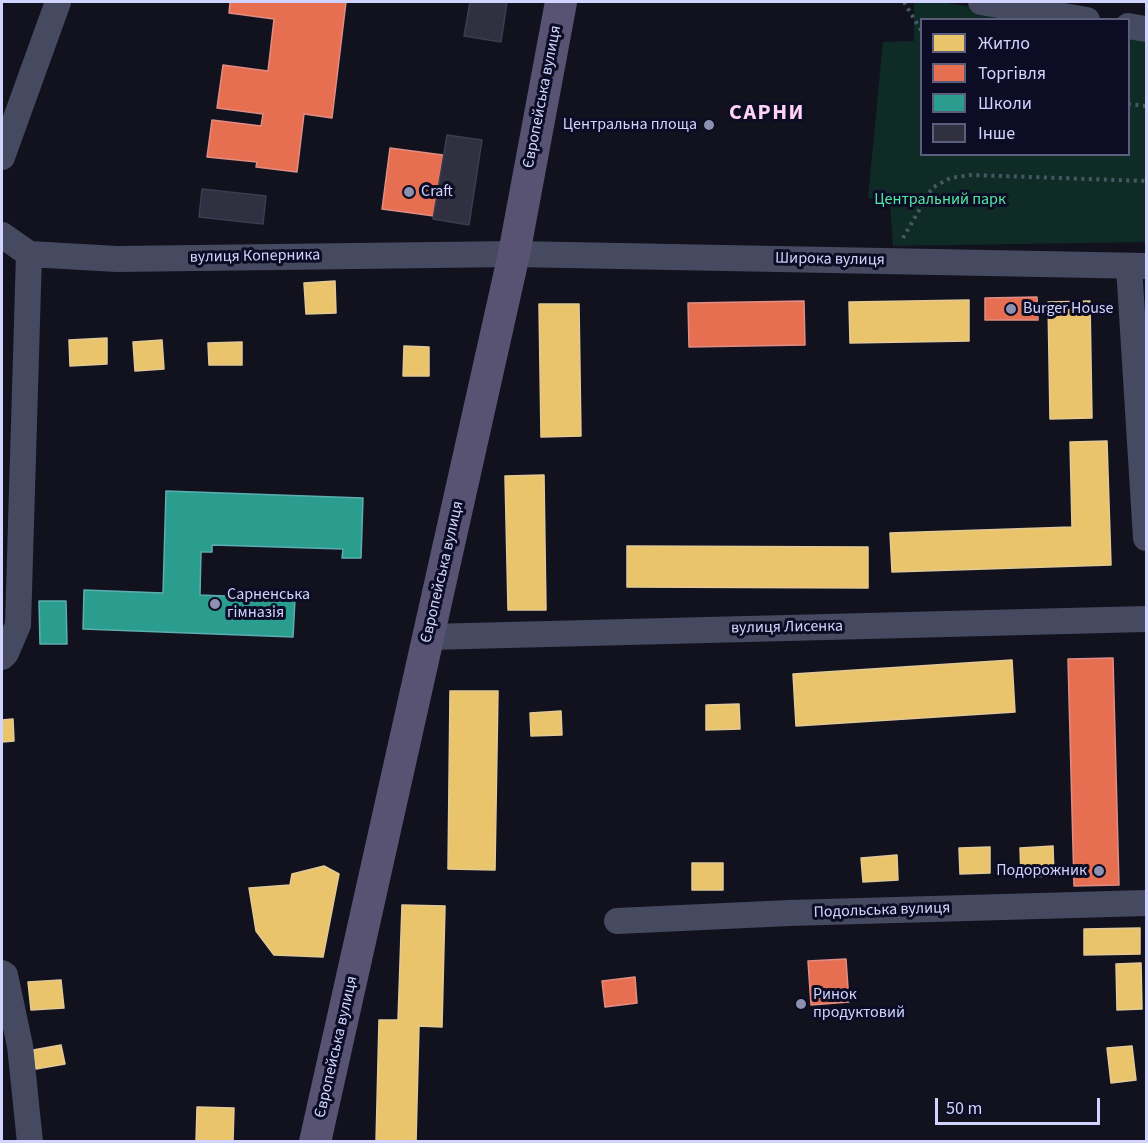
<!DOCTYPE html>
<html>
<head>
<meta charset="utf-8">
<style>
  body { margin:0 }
  #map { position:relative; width:1148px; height:1143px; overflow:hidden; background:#12121e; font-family:"Source Sans 3",sans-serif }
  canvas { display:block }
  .frame { position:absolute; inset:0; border:3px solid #d0d4ff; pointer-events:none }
  .legend { position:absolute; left:920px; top:18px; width:210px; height:138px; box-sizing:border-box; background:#0c0d24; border:2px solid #5a5d7c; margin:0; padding:8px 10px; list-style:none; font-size:18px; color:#d0d4ff }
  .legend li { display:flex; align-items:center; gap:12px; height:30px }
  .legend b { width:30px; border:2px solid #5a5d7c }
  .scale { position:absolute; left:935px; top:1098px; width:165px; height:27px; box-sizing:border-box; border:3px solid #d0d4ff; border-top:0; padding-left:8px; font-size:18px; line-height:21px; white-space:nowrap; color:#d0d4ff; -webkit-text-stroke:4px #0c0d24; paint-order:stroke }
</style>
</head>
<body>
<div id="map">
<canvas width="1148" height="1143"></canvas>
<div class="frame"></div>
<ul class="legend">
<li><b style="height:16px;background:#e9c46a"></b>Житло</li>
<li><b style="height:16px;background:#e76f51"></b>Торгівля</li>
<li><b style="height:16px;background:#2a9d8f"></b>Школи</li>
<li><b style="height:16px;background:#303041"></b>Інше</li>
</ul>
<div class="scale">50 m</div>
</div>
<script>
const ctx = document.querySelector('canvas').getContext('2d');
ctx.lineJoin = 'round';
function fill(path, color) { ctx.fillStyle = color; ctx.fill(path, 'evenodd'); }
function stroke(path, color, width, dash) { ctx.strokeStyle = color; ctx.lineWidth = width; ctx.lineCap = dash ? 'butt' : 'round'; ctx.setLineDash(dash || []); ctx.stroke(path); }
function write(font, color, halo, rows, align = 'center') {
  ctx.font = font + ' "Source Sans 3",sans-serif'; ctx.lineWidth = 6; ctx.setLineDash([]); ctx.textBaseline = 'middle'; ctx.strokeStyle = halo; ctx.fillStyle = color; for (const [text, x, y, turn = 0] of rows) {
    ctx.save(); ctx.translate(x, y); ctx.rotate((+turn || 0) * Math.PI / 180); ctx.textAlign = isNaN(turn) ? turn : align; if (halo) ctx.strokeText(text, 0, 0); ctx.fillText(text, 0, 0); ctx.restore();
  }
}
fill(new Path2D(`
  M914,2H941L1045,19L922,20V154H1128L1129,34L1146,37V242L893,246L890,201L868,198L883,42L914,41Z`), '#0f2b26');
const homes = new Path2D(`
  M335,281L336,313L306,314L304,283Z
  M969,300V341L850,343L849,302Z
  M1090,301L1092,418L1050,419L1048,302Z
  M539,304H579L581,436L541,437Z
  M107,338V364L70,366L69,340Z
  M162,340L164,369L135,371L133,342Z
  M242,342V365H209L208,343Z
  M404,346L429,347V376H403Z
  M1107,441L1111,565L892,572L890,533L1072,527L1070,442Z
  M544,475L546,610H508L505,476Z
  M627,546L868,547V588L627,587Z
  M1012,660L1015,712L796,726L793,674Z
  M450,691H498L495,870L448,869Z
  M739,704L740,729L706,730V705Z
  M561,711L562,735L531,736L530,713Z
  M13,719L14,741L2,742V720Z
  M1053,846L1054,876L1021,877L1020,848Z
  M990,847V873L960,874L959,848Z
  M897,855L898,880L863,882L861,858Z
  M692,863H723V890H692Z
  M324,866L339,874L323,957L274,955L256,931L249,888L290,885L292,874Z
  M402,905L445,906L442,1027L419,1026L416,1142H376L379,1020H398Z
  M1140,928V954L1084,955V929Z
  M1141,963L1142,1009L1117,1010L1116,964Z
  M61,980L64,1008L31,1010L28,982Z
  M61,1045L65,1064L36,1069L33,1050Z
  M1132,1046L1136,1080L1111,1083L1107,1048Z
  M197,1107L234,1108L233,1142H196Z`);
fill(homes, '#e9c46a');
stroke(homes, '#e2c997', 1.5);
const shops = new Path2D(`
  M230,2H346L332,118L304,114L297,172L256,167L257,162L207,157L212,120L261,126L263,114L217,108L223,65L268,71L274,19L229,13Z
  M390,148L443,155L434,216L382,209Z
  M1037,297L1038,320H985V298Z
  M804,301L805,345L689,347L688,303Z
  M1113,658L1119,885L1074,886L1068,659Z
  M846,959L849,1002L811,1005L808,961Z
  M635,977L637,1003L605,1007L602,981Z`);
fill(shops, '#e76f51');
stroke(shops, '#e08d85', 1.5);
const schools = new Path2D(`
  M166,491L363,498L361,558H342L343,549L212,545V552H201L200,595L295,599L293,637L83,629L84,590L163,593Z
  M39,601H66L67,644H40Z`);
fill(schools, '#2a9d8f');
stroke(schools, '#5caeb1', 1.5);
const building = new Path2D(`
  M470,2H507L501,42L464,36Z
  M447,135L482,140L469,225L433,219Z
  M202,189L266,196L263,224L199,217Z`);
fill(building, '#303041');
stroke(building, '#3c3c53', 1.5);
stroke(new Path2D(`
  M904,2L922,32
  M1128,104L1146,106
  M903,238L932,188L950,178L971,175L1146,181`), '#445962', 4, [3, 4.5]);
stroke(new Path2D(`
  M981,2L1087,20
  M1128,26L1146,29
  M2,157L58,2
  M2,235L29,254L117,259L514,254L1146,266
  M1129,266L1146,538
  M428,637L1146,619
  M2,657L6,653L18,625L29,254
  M617,921L789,913L1146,903
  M2,973L5,975L20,1046L30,1142`), '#464a60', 26);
stroke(new Path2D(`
  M315,1142L514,254L561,2`), '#595373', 32);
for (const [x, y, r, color] of [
  [709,125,6,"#8e90b0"],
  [409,192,6,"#8e90b0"],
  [1011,309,6,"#8e90b0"],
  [215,604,6,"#8e90b0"],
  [1099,871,6,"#8e90b0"],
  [801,1004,6,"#8e90b0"]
]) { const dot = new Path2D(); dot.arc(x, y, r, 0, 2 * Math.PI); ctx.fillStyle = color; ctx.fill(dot); stroke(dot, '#0c0d24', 2); }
write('16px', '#d0d4ff', '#0c0d24', [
  ["Європейська вулиця",543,97,-79],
  ["вулиця Коперника",255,257,-1],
  ["Широка вулиця",830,260,1],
  ["Європейська вулиця",443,572,-77],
  ["вулиця Лисенка",787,628,-1],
  ["Подольська вулиця",882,911,-2],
  ["Європейська вулиця",337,1047,-77]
]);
write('16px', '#d0d4ff', '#0c0d24', [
  ["Центральна площа",697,125,"right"],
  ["Craft",421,192],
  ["Burger House",1023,309],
  ["Сарненська",227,595],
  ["гімназія",227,613],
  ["Подорожник",1087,871,"right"],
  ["Ринок",813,995],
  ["продуктовий",813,1013]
], 'left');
write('16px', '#53e8a4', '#0c0d24', [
  ["Центральний парк",940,200]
]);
ctx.letterSpacing = '1.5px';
write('bold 22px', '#ffd2f8', '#0c0d24', [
  ["САРНИ",767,114]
]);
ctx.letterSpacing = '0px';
</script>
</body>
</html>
